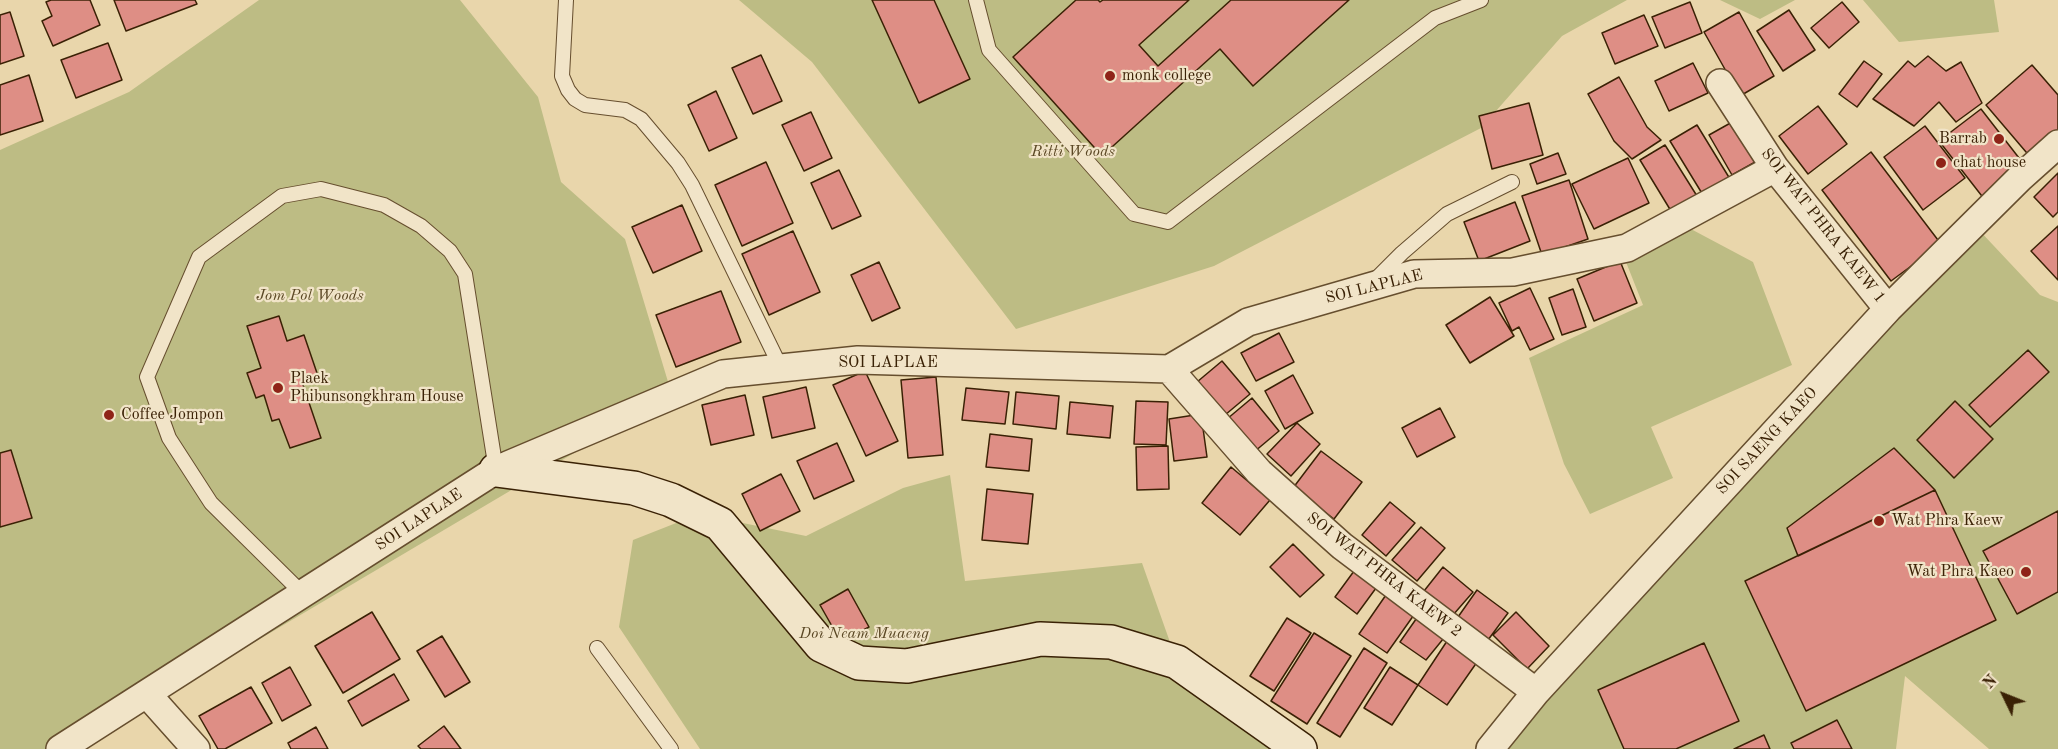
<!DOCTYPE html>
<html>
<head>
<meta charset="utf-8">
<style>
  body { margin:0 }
  #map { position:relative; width:2058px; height:749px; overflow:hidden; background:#e9d6ab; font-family:"Old Standard TT",serif }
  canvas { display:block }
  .north { position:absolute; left:1974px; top:665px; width:60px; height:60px; -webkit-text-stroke:4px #f1e4c8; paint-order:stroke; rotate:313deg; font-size:16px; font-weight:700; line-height:24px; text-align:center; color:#3a2105 }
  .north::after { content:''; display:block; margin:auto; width:21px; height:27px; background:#3a2105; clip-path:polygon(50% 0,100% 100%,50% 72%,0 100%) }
</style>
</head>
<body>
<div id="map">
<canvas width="2058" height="749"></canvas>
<div class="north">N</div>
</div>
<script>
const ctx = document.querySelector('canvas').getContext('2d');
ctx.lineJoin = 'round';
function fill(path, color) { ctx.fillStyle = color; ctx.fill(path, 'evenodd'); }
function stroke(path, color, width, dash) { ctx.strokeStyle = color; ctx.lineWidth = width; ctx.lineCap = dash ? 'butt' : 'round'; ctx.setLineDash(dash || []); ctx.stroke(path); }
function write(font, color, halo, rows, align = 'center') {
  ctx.font = font + ' "Old Standard TT",serif'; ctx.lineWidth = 4.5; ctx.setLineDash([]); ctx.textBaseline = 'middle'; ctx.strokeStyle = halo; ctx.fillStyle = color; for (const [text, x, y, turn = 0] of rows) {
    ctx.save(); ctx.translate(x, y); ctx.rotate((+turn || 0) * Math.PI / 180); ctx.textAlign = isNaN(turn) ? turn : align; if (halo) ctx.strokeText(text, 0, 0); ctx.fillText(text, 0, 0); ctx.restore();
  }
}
fill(new Path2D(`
  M259,0H460L538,97L561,182L625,239L672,395L74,749H0V150L129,92Z
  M739,0H1627L1562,36L1481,128L1214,266L1016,329L812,62Z
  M1720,0H1795L1760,19Z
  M1863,0H1994L1999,32L1899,42Z
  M1689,228L1753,262L1792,365L1651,427L1673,478L1590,514L1564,464L1529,358L1643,305L1626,262Z
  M1978,229L2040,295L2058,302V749H1989L1905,676L1896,749H1497Z
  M950,475L965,581L1142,563L1177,662L1289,749H700L619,627L633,540L699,514L806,536L903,488Z`), '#bdbc84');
const building = new Path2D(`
  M51,0H90L100,25L53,46L42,21L52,16L46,2Z
  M114,0H195L197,4L126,31Z
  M872,0H934L970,79L919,103Z
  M1076,0H1098L1100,2L1103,0H1189L1139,45L1158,66L1231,0H1349L1253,86L1220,49L1102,156L1013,57Z
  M1690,2L1702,33L1665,48L1652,17Z
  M1842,2L1859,22L1829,48L1811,28Z
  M1789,10L1815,50L1783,71L1757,31Z
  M10,12L24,56L0,64V15Z
  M1739,12L1774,76L1740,96L1704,32Z
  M1644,15L1658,46L1615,64L1602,33Z
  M108,43L122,80L76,98L61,60Z
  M761,55L782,101L753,114L732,68Z
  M1928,56L1946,71L1961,62L1982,103L1956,122L1939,102L1914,126L1873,99L1908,61L1915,67Z
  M1864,61L1882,74L1857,107L1839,94Z
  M1693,63L1708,93L1669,111L1655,81Z
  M2032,65L2058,95V136L2032,159L1986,105Z
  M29,75L43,121L0,135V85Z
  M1619,77L1647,127L1661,140L1632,159L1614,141L1588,94Z
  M716,91L737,138L709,151L688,105Z
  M1529,103L1543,155L1492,169L1479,116Z
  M1818,106L1847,144L1808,174L1779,136Z
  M1981,109L2026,167L1985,200L1939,141Z
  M811,112L832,158L804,171L782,125Z
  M1734,121L1757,161L1732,175L1709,135Z
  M1697,125L1730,179L1703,195L1670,141Z
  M1925,126L1965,178L1923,210L1884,157Z
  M1665,145L1697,196L1671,211L1640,160Z
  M1871,152L1941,244L1891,281L1822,190Z
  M1558,153L1566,174L1537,184L1530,164Z
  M1628,158L1649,203L1594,229L1572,184Z
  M766,162L793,223L742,246L715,185Z
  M839,170L861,216L832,229L811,183Z
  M2058,173V212L2053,217L2034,197Z
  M1569,180L1588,239L1542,255L1522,196Z
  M1515,202L1530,241L1479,261L1464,222Z
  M682,205L702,251L653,273L632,227Z
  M2058,226V280L2031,251Z
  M793,231L820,292L769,315L742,254Z
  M1620,261L1637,303L1594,321L1577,279Z
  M879,262L900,308L872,321L851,275Z
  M1530,288L1554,339L1530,350L1519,327L1512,331L1499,303Z
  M1573,289L1586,327L1562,335L1549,298Z
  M721,291L741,342L676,367L656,315Z
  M1490,297L1514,336L1470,363L1446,325Z
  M279,316L287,341L304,335L318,376L302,382L321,438L290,448L279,419L272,421L264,395L256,398L247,373L261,368L247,326Z
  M1279,333L1294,362L1256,381L1241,353Z
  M2028,350L2049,372L1990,427L1969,405Z
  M1222,361L1250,394L1225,415L1197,382Z
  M865,371L898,441L866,456L833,385Z
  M1293,375L1313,413L1285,429L1265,391Z
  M936,377L943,455L908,458L901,380Z
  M806,387L815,428L772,438L763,397Z
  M966,388L1009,392L1005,424L962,420Z
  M1016,392L1059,396L1056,429L1013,424Z
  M745,395L754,435L711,445L702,405Z
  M1252,398L1279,431L1254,452L1227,419Z
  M1136,401L1168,402L1166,445L1134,444Z
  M1955,401L1993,439L1954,478L1917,440Z
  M1070,402L1113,406L1110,438L1067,434Z
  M1440,408L1455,437L1417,457L1402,428Z
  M1201,414L1207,457L1174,461L1169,419Z
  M1297,423L1320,444L1291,476L1267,454Z
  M990,434L1032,439L1029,471L986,467Z
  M837,443L854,481L814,499L797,461Z
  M1168,446L1169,489L1137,490L1136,447Z
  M1894,448L1935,490L1798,556L1787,528Z
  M11,450L32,518L0,527V453Z
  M1321,451L1362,482L1334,519L1293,488Z
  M1231,467L1270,500L1240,535L1202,503Z
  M781,474L800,511L760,531L742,494Z
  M987,489L1033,494L1028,544L982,540Z
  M1935,490L1996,620L1806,711L1745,581Z
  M1390,502L1415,523L1386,556L1362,535Z
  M2058,511V592L2017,614L1983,551Z
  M1421,527L1445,548L1417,581L1392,560Z
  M1293,544L1324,575L1300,597L1270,567Z
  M1357,567L1379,584L1357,614L1335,597Z
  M1443,567L1473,592L1453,615L1424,591Z
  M848,589L869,627L841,642L820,605Z
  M1477,590L1508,613L1488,640L1458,617Z
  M1388,592L1416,612L1387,653L1359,634Z
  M372,612L400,659L343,693L315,646Z
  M1421,612L1448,633L1426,660L1400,642Z
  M1516,612L1549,646L1527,669L1493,635Z
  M1287,618L1311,633L1274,691L1250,676Z
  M1314,633L1351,656L1307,724L1271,701Z
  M1451,635L1482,655L1447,705L1418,685Z
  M442,636L470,682L445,697L417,651Z
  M1704,643L1739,721L1676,749H1624L1598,690Z
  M1364,648L1387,663L1340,737L1317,723Z
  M290,667L311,705L282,721L262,683Z
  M1390,667L1418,685L1392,725L1364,708Z
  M394,674L409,700L362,726L348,701Z
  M251,687L272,723L225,749H218L199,716Z
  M1837,720L1852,749H1794L1791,743Z
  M444,726L461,749H421L418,746Z
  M316,727L328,749H291L288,743Z
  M1764,735L1770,749H1734Z`);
fill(building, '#de8e85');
stroke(building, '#3a2105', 1.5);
const lane = new Path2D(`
  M566,0L562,76L568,90L575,99L585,105L625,110L641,119L678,163L692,185L781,368
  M976,0L989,50L1134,214L1168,222L1435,18L1481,0
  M1375,280L1402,253L1447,214L1512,182
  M303,594L211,503L169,438L147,377L199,257L282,196L321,189L384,205L421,226L450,251L465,274L496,470
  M597,648L671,749`);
const street = new Path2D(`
  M1720,83L1775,168L1888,309
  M1169,369L1259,472L1342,546L1536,692
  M147,694L196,749
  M60,749L496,470L723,374L858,360L1169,369L1248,322L1414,274L1513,272L1627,248L1775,168
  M1490,749L1536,692L1888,309L2020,178L2058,144`);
const secondary = new Path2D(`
  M496,470L634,488L671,500L720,524L821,645L859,663L907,666L1040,639L1111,642L1177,662L1300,749`);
stroke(lane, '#664e2e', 16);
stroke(street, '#664e2e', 30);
stroke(secondary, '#3a2105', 36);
stroke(lane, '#f1e4c8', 14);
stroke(street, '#f1e4c8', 27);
stroke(secondary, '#f1e4c8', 33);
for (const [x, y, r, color] of [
  [1110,76,6,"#8f2418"],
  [1999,139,6,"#8f2418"],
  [1941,163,6,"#8f2418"],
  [278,388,6,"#8f2418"],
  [109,415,6,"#8f2418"],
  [1879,521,6,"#8f2418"],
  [2026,572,6,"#8f2418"]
]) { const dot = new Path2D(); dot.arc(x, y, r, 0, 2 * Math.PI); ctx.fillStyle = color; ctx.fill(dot); stroke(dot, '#f1e4c8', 2); }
write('16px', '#3a2105', '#f1e4c8', [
  ["monk college",1122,76],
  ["Barrab",1987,139,"right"],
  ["chat house",1953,163],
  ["Plaek",290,379],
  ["Phibunsongkhram House",290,397],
  ["Coffee Jompon",121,415],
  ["Wat Phra Kaew",1891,521],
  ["Wat Phra Kaeo",2014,572,"right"]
], 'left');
write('italic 16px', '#5b4825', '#f1e4c8', [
  ["Ritti Woods",1073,152],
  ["Jom Pol Woods",310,296],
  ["Doi Neam Muaeng",864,634]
]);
write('16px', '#3a2105', '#f1e4c8', [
  ["SOI WAT PHRA KAEW 1",1823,226,52],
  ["SOI LAPLAE",1374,287,-14],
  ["SOI LAPLAE",888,363],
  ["SOI SAENG KAEO",1767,441,-47],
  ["SOI LAPLAE",419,520,-33],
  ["SOI WAT PHRA KAEW 2",1384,575,38]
]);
</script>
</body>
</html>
